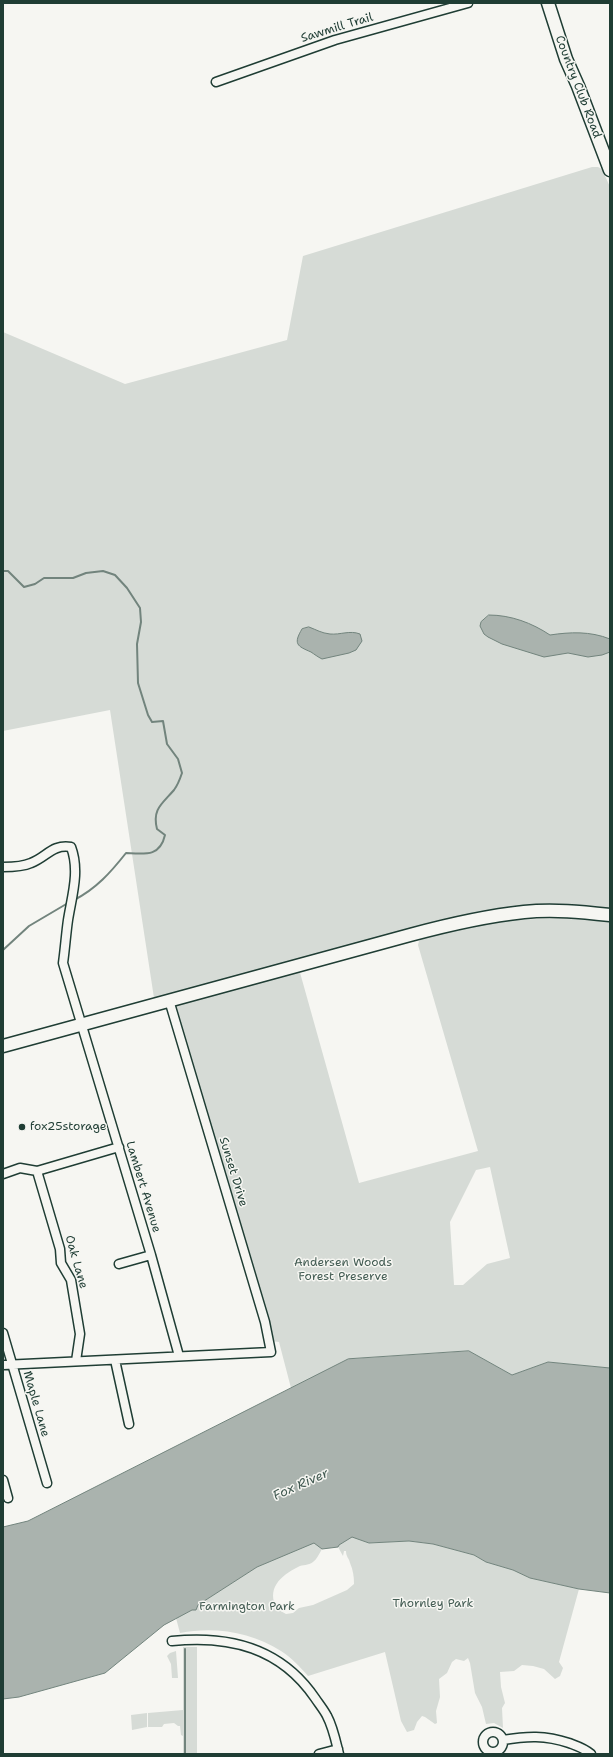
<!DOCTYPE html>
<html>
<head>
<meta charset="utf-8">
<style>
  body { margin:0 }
  #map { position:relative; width:613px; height:1757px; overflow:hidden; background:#f6f6f2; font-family:"Shantell Sans",sans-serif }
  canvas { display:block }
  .frame { position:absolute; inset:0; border:4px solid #1f3d34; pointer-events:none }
</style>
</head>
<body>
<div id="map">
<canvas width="613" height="1757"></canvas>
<div class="frame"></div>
</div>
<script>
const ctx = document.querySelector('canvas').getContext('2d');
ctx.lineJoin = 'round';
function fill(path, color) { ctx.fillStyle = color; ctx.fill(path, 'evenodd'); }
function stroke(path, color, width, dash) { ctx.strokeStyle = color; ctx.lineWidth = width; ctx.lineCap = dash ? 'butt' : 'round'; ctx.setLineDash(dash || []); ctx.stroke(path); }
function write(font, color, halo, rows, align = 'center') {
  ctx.font = font + ' "Shantell Sans",sans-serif'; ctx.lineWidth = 3; ctx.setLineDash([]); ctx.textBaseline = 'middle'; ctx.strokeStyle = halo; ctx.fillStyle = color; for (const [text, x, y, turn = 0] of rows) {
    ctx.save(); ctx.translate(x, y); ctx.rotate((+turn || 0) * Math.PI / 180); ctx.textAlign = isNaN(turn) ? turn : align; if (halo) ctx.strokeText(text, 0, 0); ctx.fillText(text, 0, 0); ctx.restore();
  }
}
fill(new Path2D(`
  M592,167H598L602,169L610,187V910L427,924L154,998L110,710L3,731V332L125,384L287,340L303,256Z
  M570,918L610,921V1368L548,1362L512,1375L469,1351L348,1359L291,1388L279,1342L271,1341L176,1012L177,1006L180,1003L299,969L359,1183L478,1151L418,945L419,941L422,938L506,920ZM490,1167L510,1258L487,1264L463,1285H454L450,1222L476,1170Z
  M352,1536L369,1543L409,1541L433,1544L474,1555L486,1562L513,1570L530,1578L579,1589L559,1662L563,1668L560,1676L555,1679L544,1669L533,1666L522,1665L514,1671L500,1672L501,1687L505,1703L502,1708L503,1728L494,1723L486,1724L482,1707L475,1693L470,1663L468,1658L464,1661L456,1659L452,1662L447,1673L439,1679L440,1697L436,1711L437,1723L435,1724L425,1717L422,1716L417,1722L414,1730L407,1732L401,1721L385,1652L308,1676C300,1667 291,1657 281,1651C252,1632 214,1626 180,1633L176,1618L192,1610H196L198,1605L257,1567L314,1542L322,1549C319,1554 317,1559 313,1562C308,1566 303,1564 298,1567C280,1576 266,1589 277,1609L286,1614L293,1613L299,1608L313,1605L347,1590L354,1584C354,1576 353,1570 350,1563C349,1558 346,1557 346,1551H344L343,1556L338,1547L339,1545Z
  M183,1647H197V1754H183V1736L181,1735L180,1726H178L174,1723L164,1724L162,1727H148V1713L183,1710Z
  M176,1651L178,1678H172L171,1664L167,1656L170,1653Z
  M147,1713V1727L132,1730L131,1715Z`), '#d6dbd6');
const water = new Path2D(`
  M489,615C511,615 532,623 550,635C570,632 590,631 610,639V652L602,655L588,657L568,653L544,657L502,644L488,637L484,634L480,626L481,622Z
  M309,627C317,630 321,633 330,634C340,635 350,630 360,634L362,641L356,650L349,653L322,659C318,657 314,654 311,652C297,646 293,644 302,629Z
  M469,1351L512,1375L548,1362L610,1368V1593L579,1589L530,1578L513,1570L486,1562L474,1555L433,1544L409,1541L369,1543L352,1537L339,1545L338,1547L322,1549L314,1543L257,1567L198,1605L196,1610H192L164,1625L105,1673L19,1697L3,1699V1527L28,1521L348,1359Z`);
fill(water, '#aab3ae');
stroke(water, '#72847d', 1);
stroke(new Path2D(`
  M3,571H8L24,587L35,584L44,578H73L86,573L103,571L115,575L127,588L140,608L141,622L137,644L138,683L148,715L152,722L163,721L167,744L178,759L182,773C180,779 177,786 174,790C162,804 152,809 157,829L165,835C160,857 145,854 126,853C111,872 96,889 74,900
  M3,950L29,926L68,903
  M185,1649V1754`), '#72847d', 2);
const street = new Path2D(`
  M216,82L335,40L468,3
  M3,867C12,867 22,867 31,863C47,857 52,844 71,847C80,871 72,895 68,920C66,934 65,949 63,963L151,1255L179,1356
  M37,1171L60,1249L61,1263L71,1280L80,1334L76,1361
  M3,1174L20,1168L37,1171L119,1147
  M119,1264L151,1255
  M3,1333L47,1483
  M115,1360L129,1424
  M3,1365L271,1352L265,1322L169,1000
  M3,1480L8,1498
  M172,1641C230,1635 281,1648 315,1698C319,1704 324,1710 327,1716C333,1727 336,1742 339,1754
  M483 1742a10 10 0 1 1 20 0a10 10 0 1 1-20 0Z
  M503,1740C527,1736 545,1735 569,1743C577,1746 584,1748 591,1754
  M319,1754L338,1749`);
const secondary = new Path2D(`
  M548,3L566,59L578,86L610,170
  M3,1046L410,935C447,925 486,916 524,912C553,909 582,912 610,915`);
stroke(street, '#1f3d34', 11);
stroke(secondary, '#1f3d34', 15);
stroke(street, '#f6f6f2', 8);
stroke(secondary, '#f6f6f2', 12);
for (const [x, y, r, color] of [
  [22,1127,4,"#1f3d34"]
]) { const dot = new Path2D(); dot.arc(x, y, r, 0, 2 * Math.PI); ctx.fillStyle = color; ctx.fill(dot); stroke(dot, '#f6f6f2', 1.5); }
write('12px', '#1f3d34', '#f6f6f2', [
  ["Sawmill Trail",337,28,-17],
  ["Country Club Road",578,87,69],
  ["Sunset Drive",233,1172,73],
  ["Lambert Avenue",143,1187,73],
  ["Oak Lane",76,1262,74],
  ["Maple Lane",36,1404,74]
]);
write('12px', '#1f3d34', '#f6f6f2', [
  ["fox25storage",30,1127]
], 'left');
write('12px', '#445d54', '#f6f6f2', [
  ["Andersen Woods",343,1263],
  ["Forest Preserve",343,1277],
  ["Thornley Park",433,1604],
  ["Farmington Park",247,1607]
]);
write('italic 13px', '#425a52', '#f6f6f2', [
  ["Fox River",301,1485,-24]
]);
</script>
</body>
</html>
